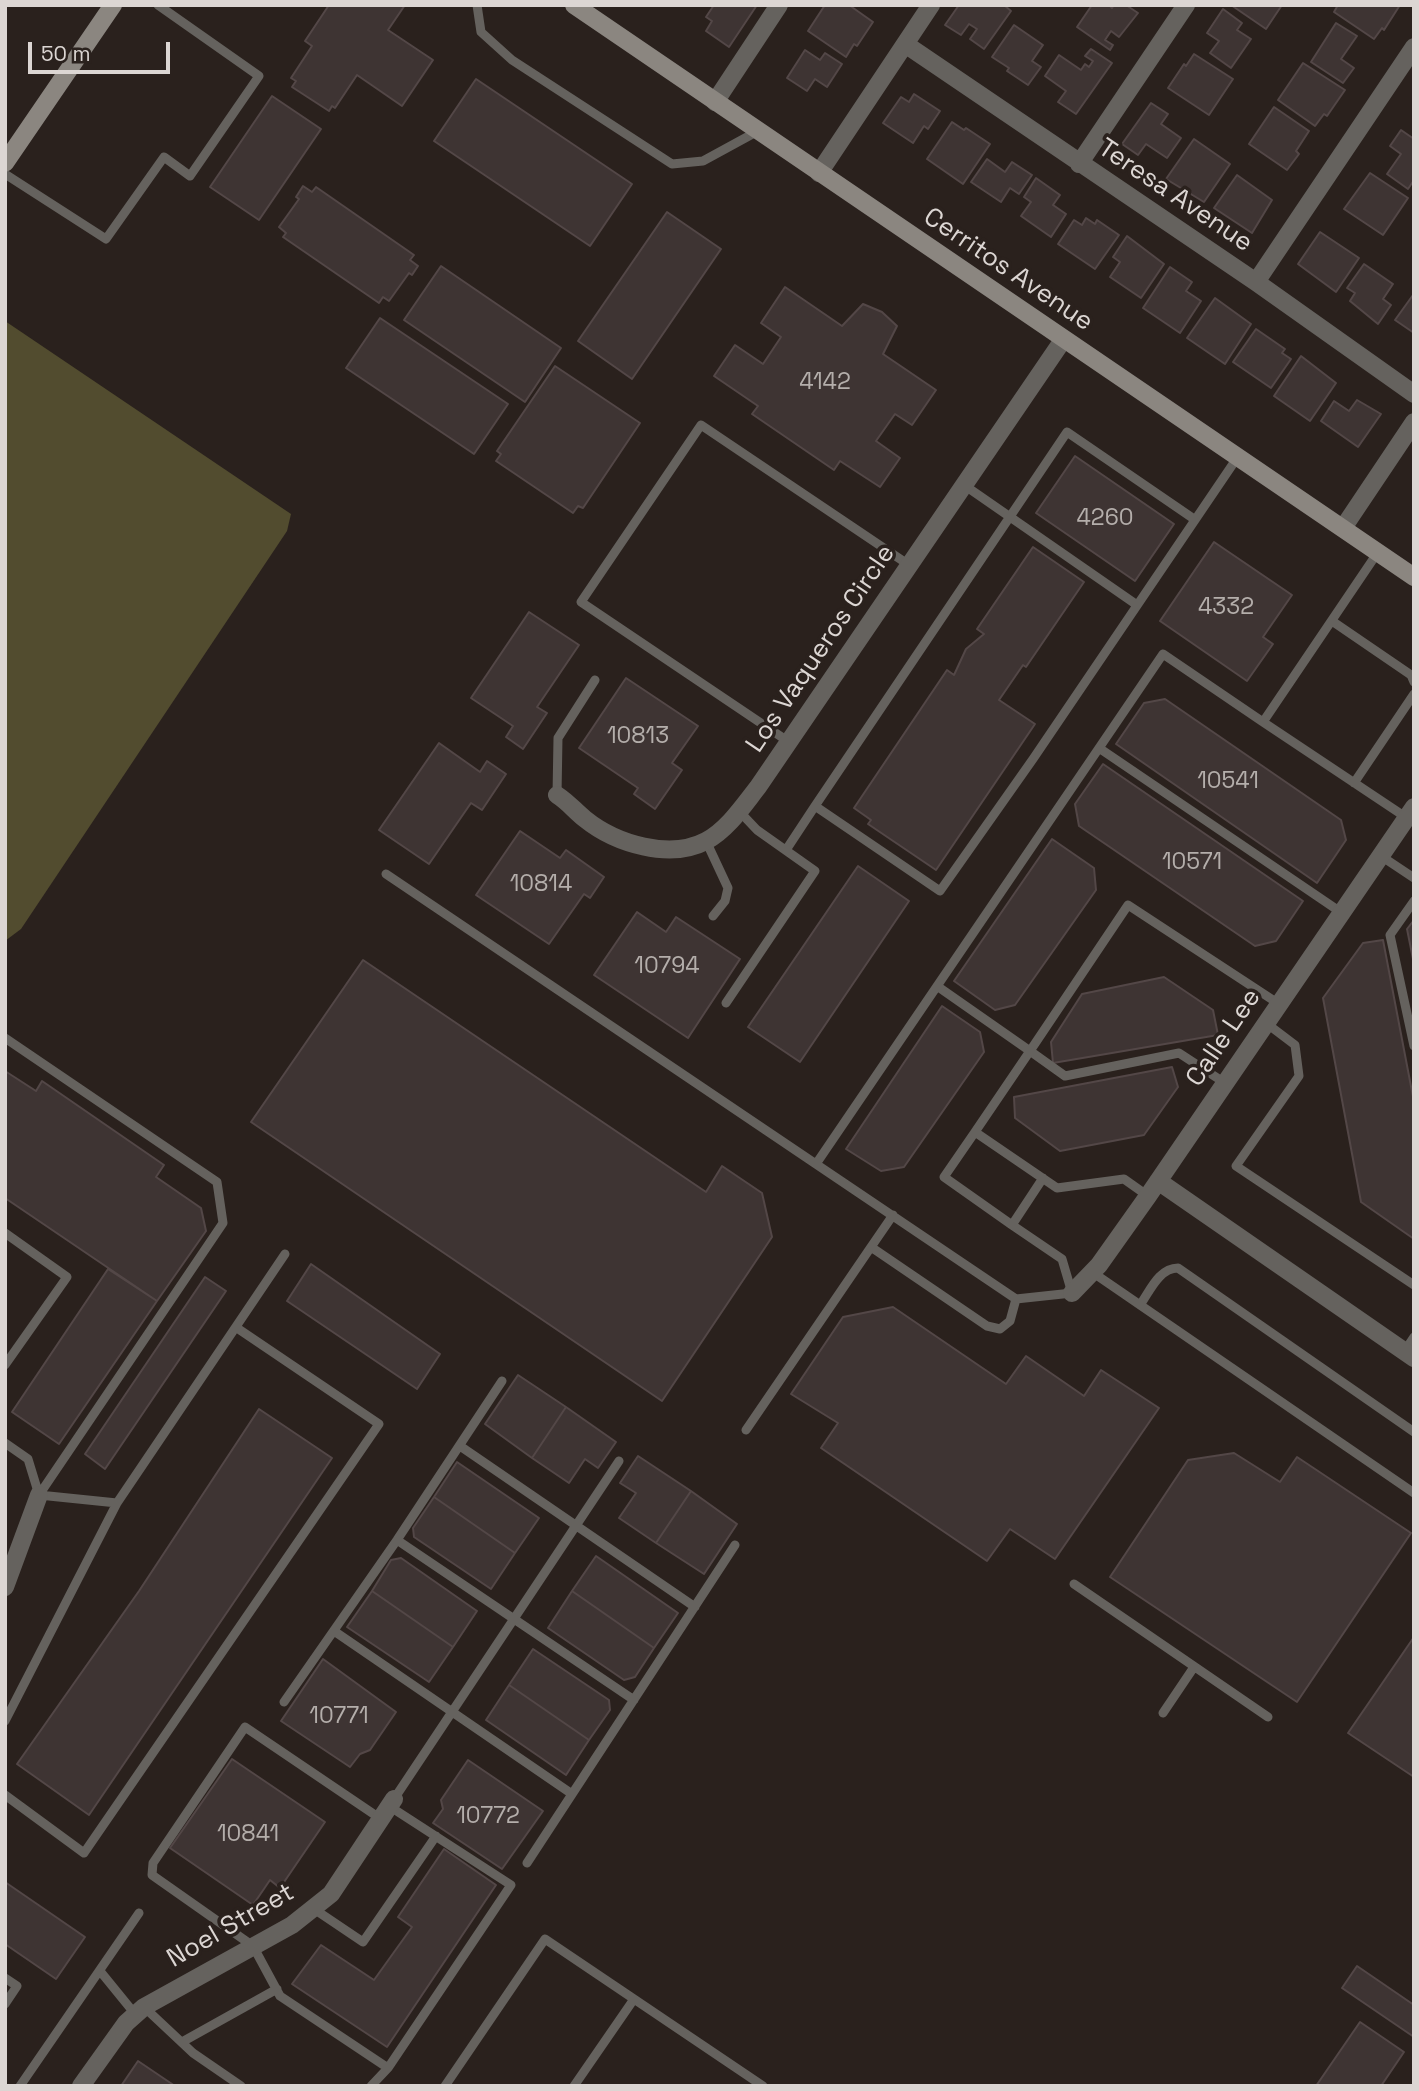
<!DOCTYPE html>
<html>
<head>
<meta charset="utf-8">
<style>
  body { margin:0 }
  #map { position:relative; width:1419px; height:2091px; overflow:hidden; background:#2a211d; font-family:"Space Grotesk",sans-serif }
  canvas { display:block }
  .frame { position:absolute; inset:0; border:7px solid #dcd6d3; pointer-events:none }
  .scale { position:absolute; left:28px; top:42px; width:142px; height:32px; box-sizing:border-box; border:4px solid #dcd6d3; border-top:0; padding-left:9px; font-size:21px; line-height:24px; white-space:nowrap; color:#dcd6d3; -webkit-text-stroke:5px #2a211d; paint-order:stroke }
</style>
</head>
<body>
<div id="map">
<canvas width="1419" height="2091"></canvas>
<div class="frame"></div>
<div class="scale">50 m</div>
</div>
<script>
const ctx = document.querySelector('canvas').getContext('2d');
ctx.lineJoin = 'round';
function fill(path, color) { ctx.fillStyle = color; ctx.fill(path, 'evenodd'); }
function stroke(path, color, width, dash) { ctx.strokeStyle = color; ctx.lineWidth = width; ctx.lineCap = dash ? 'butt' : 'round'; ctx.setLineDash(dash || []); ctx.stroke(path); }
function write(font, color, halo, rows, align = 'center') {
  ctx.font = font + ' "Space Grotesk",sans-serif'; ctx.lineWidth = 7; ctx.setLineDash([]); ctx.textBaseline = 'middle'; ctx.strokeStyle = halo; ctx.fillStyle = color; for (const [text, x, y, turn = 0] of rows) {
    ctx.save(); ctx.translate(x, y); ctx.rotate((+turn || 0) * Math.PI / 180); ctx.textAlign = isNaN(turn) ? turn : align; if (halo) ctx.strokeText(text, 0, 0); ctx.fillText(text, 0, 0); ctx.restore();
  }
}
fill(new Path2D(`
  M5,321L291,514L287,531L21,929L5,941Z`), '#524c2f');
const building = new Path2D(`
  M329,5H405L388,30L433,60L402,106L357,75L335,108L332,106L329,111L292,87L296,81L291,78L312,46L305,41Z
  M714,5H757L729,47L706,31L712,21L706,17Z
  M825,5H849L873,22L857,46L854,44L846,57L808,31Z
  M959,5H1004L1011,11L984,49L970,39L977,29L969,24L961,35L945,25Z
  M1092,5H1109L1112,8L1114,5H1126L1138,13L1119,37L1111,31L1105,40L1113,45L1110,50L1077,27Z
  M1231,5H1282L1266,29Z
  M1338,5H1400L1384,30L1382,28L1374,39L1334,12Z
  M1223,9L1242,23L1237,30L1251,39L1231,68L1210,53L1219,41L1207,33Z
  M1336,23L1357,36L1341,59L1354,68L1343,83L1311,62Z
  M1014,25L1043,45L1032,61L1041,67L1028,85L1007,71L1009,68L992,57Z
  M1091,49L1112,63L1076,114L1058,102L1066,91L1045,76L1059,55L1081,70L1085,64L1089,67L1093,61L1085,56Z
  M805,50L820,60L825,53L842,64L827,87L815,79L807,91L787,78Z
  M1194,54L1233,79L1209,115L1168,88L1184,64L1186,66Z
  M1303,63L1345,90L1327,116L1324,114L1315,126L1278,100Z
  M476,79L632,184L590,246L434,141Z
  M914,94L940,111L928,129L924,126L913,143L883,123L901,97L909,102Z
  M272,96L321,129L259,220L210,187Z
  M1151,103L1168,114L1161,124L1181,138L1167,158L1146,144L1138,155L1122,144Z
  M1274,107L1309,131L1296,151L1299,154L1287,170L1249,144Z
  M952,122L964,130L966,128L990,144L963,184L927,159Z
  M1401,130L1414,139V180L1408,189L1387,174L1401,154L1390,146Z
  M1194,139L1230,164L1204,202L1166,179Z
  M987,159L1005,172L1012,162L1032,175L1019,194L1010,188L1001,202L971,182Z
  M1370,173L1408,198L1383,235L1344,209Z
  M1237,175L1272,200L1252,233L1214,208Z
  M1036,178L1060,195L1053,205L1066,214L1051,237L1021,216L1031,202L1024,197Z
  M303,186L312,192L316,187L414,255L410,260L418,266L412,275L409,273L389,301L383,297L379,303L283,237L286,233L279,227L299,199L296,197Z
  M667,212L721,249L632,379L578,341Z
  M1086,218L1095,224L1097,220L1119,235L1095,269L1058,244L1074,220L1082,225Z
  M1320,232L1359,258L1336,292L1298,264Z
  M1127,236L1164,264L1141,298L1110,277L1120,262L1113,257Z
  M1364,264L1393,284L1383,299L1391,305L1378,324L1350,301L1355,293L1347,288Z
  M441,266L561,348L525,402L404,320Z
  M1170,267L1192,282L1186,291L1201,301L1180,333L1143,308Z
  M785,287L842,326L863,304L882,312L897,326L883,354L936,390L912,425L895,414L876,441L900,458L880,487L840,461L834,470L752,414L758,406L714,376L735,345L763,364L781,337L761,323Z
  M1413,295L1414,296V333L1395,320Z
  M1215,298L1251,324L1225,364L1187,338Z
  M380,318L508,404L474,454L346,368Z
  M1256,329L1285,349L1282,353L1291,359L1271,388L1233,362Z
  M1301,356L1336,383L1310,421L1274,396Z
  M555,366L640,423L583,508L578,506L573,513L496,461L501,454L497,451Z
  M1357,400L1381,414L1358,447L1321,421L1334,401L1349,411Z
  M1075,456L1174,524L1135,581L1036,513Z
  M1214,542L1292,595L1263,637L1273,644L1247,681L1160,621Z
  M1033,547L1084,582L1026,667L1023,665L999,700L1035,724L936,870L868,824L871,820L854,808L947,670L954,675L966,649L984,634L977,629Z
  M529,612L579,645L537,707L547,713L523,749L506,737L513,726L471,698Z
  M626,678L698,726L672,763L682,770L655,809L634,794L638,788L579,748Z
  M1165,699L1341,820L1346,840L1317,883L1116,744L1144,703Z
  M439,743L480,772L487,761L506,774L482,810L471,803L429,864L379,830Z
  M1103,764L1303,901L1276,941L1255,946L1079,826L1075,804Z
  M520,831L560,858L566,850L604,877L590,898L584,894L549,944L476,895Z
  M1052,839L1094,868L1096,890L1015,1005L995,1010L954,981Z
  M858,866L909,901L800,1062L748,1027Z
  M637,912L666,932L676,917L740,959L688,1038L594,975Z
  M1414,920V964L1407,929Z
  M1383,940L1414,1102V1239L1361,1202L1323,998L1363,943Z
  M363,960L706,1192L722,1166L762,1193L772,1237L662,1401L251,1122Z
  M1164,977L1213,1010L1218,1035L1053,1063L1051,1042L1082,994Z
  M942,1006L980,1032L984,1052L904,1167L881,1171L846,1149Z
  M1172,1067L1178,1087L1144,1135L1060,1151L1015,1118L1014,1097Z
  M5,1071L36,1091L42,1081L164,1165L156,1177L201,1208L206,1231L157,1301L5,1198Z
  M311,1264L440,1354L417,1389L287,1301Z
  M108,1269L157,1301L59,1444L12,1412Z
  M205,1277L226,1291L105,1469L85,1454Z
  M893,1307L1006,1384L1026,1356L1084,1396L1101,1370L1159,1408L1055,1559L1010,1529L987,1561L821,1448L838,1423L791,1394L843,1317Z
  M518,1375L566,1407L532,1458L485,1424Z
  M566,1407L616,1442L598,1468L585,1459L569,1483L532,1458Z
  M259,1409L332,1458L89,1815L17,1764L139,1591Z
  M1234,1453L1280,1482L1297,1457L1411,1533L1297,1702L1110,1577L1188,1460Z
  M638,1456L691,1491L656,1543L619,1518L636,1493L620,1483Z
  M457,1462L539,1518L515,1553L434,1497Z
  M691,1491L737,1524L704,1574L656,1543Z
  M434,1497L515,1553L491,1589L414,1537L413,1528Z
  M596,1556L678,1613L654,1648L572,1591Z
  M401,1558L477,1611L453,1647L372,1591L391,1560Z
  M372,1591L453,1647L429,1682L347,1627Z
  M572,1591L654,1648L635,1677L624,1680L548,1628Z
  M1414,1637V1777L1348,1733Z
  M533,1649L609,1700L610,1710L589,1740L509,1685Z
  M323,1659L396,1712L370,1750L360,1754L350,1767L281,1721Z
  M509,1685L589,1740L566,1775L486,1720Z
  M232,1759L325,1822L280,1888L270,1880L253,1905L170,1848Z
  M468,1760L543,1811L502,1869L433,1823L443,1809L441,1800Z
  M444,1849L496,1885L387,2047L292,1984L321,1945L374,1980L412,1927L398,1917Z
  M5,1882L85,1937L56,1979L5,1944Z
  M1357,1966L1414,2005V2037L1342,1988Z
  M1360,2022L1404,2052L1381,2086H1316Z
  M138,2061L175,2086H121Z`);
fill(building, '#3e3433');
stroke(building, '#534747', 2);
stroke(new Path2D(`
  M477,5L481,32L512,60L672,164L703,161L758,131
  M5,174L106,239L164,157L190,176L259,76L158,5
  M964,485L1137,605
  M1194,519L1067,432L815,806L940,891L1033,759L1237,458
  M1378,552L1263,722L1407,818
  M1332,621L1411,675L1414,682
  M789,742L581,602L701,425L909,565
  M1099,748L1342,913
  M1354,783L1414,694
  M557,795L558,738L595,680
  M706,841L728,888L725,901L713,916
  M786,850L815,806
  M1381,856L1414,878
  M386,874L1016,1299L1072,1293L1062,1259L1012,1225
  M1414,901L1390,935L1414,1046
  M937,986L1030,1051L975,1132L1057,1188L1124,1179L1148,1196
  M726,1003L815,871L757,830L739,811
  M1266,1023L1295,1045L1299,1076L1236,1166L1414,1285
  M5,1038L217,1182L223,1223L39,1495
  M1225,1083L1179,1053L1065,1076L1030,1051L1128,905L1279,1004
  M975,1132L944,1177L1012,1225L1043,1178
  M816,1164L1163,654L1263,722
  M893,1215L871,1247L987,1326L1000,1329L1010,1321L1016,1299
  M5,1233L67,1277L5,1365
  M1092,1272L1414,1493
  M1140,1305C1150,1291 1159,1268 1178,1268L1414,1432
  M1404,1352L1414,1337
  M746,1430L871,1247
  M5,1443L28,1459L39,1495
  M460,1446L695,1607
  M39,1495L117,1503L285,1254
  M397,1540L634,1700
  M1074,1584L1268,1717
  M334,1631L572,1794
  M284,1702L397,1540L502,1381
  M1163,1713L1194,1667
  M5,1721L117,1503
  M5,1795L84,1853L379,1424L237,1328
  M394,1799L619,1461
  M381,1819L245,1727L153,1863L152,1875L253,1946L280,1996L388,2068
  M527,1863L735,1545
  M314,1909L363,1942L436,1836
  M100,1971L135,2014
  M5,1978L17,1986L5,2004
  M144,2007L193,2053L241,2086
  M182,2042L277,1989
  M20,2086L139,1913
  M371,2086L388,2068L511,1885L389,1806
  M445,2086L545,1939L763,2086
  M574,2086L634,1999`), '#65625e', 9);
stroke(new Path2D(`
  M905,44L1256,282L1414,394
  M715,102L779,5
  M1079,164L1186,5
  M819,173L931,5
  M1256,282L1414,47
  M1343,528L1414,422
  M557,795C568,802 575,811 585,819C616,844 670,860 706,841C728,829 743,806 758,787L1063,340
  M1158,1181L1414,1358
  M1072,1293L1099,1265L1148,1196L1414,807
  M5,1587L39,1495
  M81,2086L126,2023L144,2007L292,1925L331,1894L394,1799`), '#65625e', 18);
stroke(new Path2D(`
  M574,5L1414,577
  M5,163L113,5`), '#8b8680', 18);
write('23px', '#b4aeab', null, [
  ["4142",825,383],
  ["4260",1105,519],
  ["4332",1226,608],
  ["10813",638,737],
  ["10541",1228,782],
  ["10571",1192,863],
  ["10814",541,885],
  ["10794",667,967],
  ["10771",339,1717],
  ["10772",488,1817],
  ["10841",248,1835]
]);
write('26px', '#dcd6d3', '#2a211d', [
  ["Teresa Avenue",1175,196,34],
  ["Cerritos Avenue",1008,270,34],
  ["Los Vaqueros Circle",821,649,-56],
  ["Calle Lee",1224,1038,-56],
  ["Noel Street",231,1926,-30]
]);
</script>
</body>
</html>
